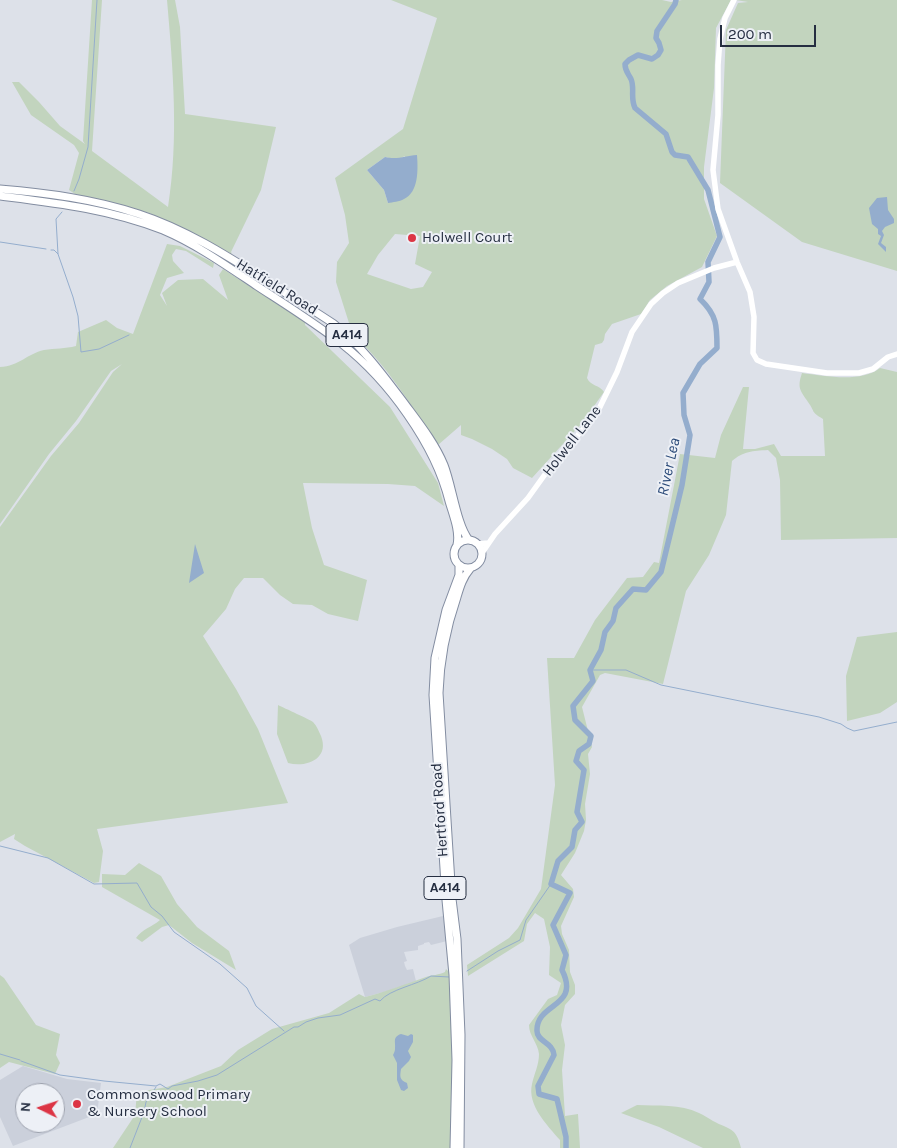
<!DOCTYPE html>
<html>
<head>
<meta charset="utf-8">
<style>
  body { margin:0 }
  #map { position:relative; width:897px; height:1148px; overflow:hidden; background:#dde1e9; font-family:Karla,sans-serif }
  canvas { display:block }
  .north { position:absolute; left:15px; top:1083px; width:50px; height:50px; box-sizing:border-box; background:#edf0f6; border:1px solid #9da2ae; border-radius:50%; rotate:274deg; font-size:14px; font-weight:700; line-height:20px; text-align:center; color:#252e41 }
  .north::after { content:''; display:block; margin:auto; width:18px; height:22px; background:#dc3545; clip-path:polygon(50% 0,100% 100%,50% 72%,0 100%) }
  .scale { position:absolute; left:720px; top:25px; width:96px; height:22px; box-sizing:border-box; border:2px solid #252e41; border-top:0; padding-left:6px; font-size:15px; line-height:18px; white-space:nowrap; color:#252e41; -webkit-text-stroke:4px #edf0f6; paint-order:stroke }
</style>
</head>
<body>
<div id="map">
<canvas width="897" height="1148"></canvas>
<div class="north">N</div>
<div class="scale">200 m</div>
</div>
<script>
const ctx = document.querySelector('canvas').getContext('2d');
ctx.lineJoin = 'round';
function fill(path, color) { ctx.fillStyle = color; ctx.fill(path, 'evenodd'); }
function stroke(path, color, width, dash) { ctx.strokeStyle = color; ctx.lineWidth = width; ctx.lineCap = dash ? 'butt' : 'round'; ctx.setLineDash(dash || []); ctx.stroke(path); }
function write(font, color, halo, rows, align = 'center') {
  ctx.font = font + ' Karla,sans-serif'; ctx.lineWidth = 4; ctx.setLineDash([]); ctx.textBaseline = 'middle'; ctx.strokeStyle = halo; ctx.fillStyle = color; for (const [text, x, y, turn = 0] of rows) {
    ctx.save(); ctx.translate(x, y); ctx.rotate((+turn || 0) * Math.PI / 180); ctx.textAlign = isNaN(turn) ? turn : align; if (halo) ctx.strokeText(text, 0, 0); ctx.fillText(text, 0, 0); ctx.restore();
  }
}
fill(new Path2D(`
  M443,916L447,941L431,945L429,942L424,943V944L418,946V950L404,952L407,961L404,962L405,966L407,970L413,969L416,981L388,991L365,997L349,945L360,938L397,927Z
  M23,1066L67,1079L101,1083L97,1114L13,1146L0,1117V1080ZM25,1093H55V1123H25Z`), '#cbd0db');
fill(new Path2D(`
  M92,0H102L92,151L168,207C179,138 173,69 167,0H175L180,27L185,114L276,127L261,190L231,252L232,254L149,213L75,194L69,190L79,153L74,145L31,115L12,82H19L39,102L60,126L85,144L83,141Z
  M391,0H662L671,2L682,0H731L716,28L714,88L704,167V199L717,236L702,267L667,286L650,300L641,314L612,324L605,334L604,340L602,343L595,345L587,378C590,386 600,385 604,392L582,423L532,478L513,468L507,459L492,449L472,439L461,435V425L438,445C409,403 382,356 341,325L349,323L336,282L337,262L349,243L345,215L335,178L403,129L437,18ZM405,156L388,203L384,190L367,170L385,157L397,160ZM395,234L420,236L415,264L432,272L423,287L411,289L367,274L378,255Z
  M736,0H897V271L802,242L720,183L726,30L738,3L748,2Z
  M167,244L180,246L214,263L213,268L186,251L176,249L172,255L173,261L184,273L167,278L160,295L167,306L162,293L178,280L203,279L228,300L219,275L223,269L305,322V325L390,407L438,483L444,506L415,486L388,484L303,483L312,528L324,565L367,580L358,621L328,614L312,605L293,604L280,595L263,578H244L235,589L226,609L203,636L236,689L258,729L288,803L97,829L103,851L99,882L94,883L25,846L14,839L15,834L0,842V527L51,456L79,423L113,372L122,364L111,371L76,421L49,454L0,524V367C19,366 27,354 44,350C55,348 65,349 76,346L78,332L106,320L117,328L133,334Z
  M880,368L897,372V538L781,540L780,480L776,458L768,450C752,451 744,451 732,461L726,515L709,555L686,591L663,684L605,673L600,675L582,707L592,747L588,754L590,774L585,804L586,820L584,831L575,853L561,875L573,889L574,897L561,926L562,934L569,950L570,972L575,985V994L565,1005L561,1025L565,1045L562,1070L565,1116L578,1114L580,1148H560V1140C547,1125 527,1105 532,1084C534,1074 539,1065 539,1054C538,1043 529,1036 529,1025L548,999L557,995L561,983L549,975L550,947L544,919L535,913L527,924L524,941L468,976L467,965L509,938L518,928L541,889L555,785L547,658H574L595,620L627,578L643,577L654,562L659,563L680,454L715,458L721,435L743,387H749L743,449H755L774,444L781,456H825L823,419C810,411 816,413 808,402C800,390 797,388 802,373C825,376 861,383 880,368Z
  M897,632V702L880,713L847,721L846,676L857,637Z
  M278,705C284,708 311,720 313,722C317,726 319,732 321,736C330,759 306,768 288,763L277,734Z
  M139,863L161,876L177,904L197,927L229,951L236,970L192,943L169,925L162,927L142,942L136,938C142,929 152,927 160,920L102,887V874L125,875Z
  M446,969L450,973L453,1033L452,1148H113L135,1115L137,1092L167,1087L221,1066L238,1050L272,1029L329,1013L359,994L365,997C386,992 405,984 426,977C432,975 439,975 445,972Z
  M0,975L4,978L36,1025L60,1034L56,1055L60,1063L55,1074L9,1062L0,1068Z
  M637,1105C658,1106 680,1104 699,1113C704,1115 708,1118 713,1121C730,1130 736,1127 741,1148H703L659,1127L621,1113Z`), '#c2d4be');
fill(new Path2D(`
  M417,155C418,169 419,192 404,199C399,202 393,202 388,203L384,190L367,170L385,157C397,160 405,156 417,155Z
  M887,197L888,210L894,219V223L885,227L882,231L884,235L881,243L886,247V252L878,244L881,236L878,234V229L872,224L869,208L877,198Z
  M195,544L204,573L189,583Z
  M401,1034L408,1036L411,1034L413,1035V1042L408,1051L411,1057L409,1061L401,1069C400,1076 399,1080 407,1083L408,1088L404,1091L401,1090L397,1080V1063L393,1055C394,1053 395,1051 395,1049C396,1042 392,1037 401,1034Z`), '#94adcd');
stroke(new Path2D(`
  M74,191L79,179L88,147L97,0
  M0,242L46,249
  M51,250H54L58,254L56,219L62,212
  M58,254L73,297L78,316L81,352L99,349L129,335
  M590,670H626L661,685L819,717L841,724L847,728L854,731L897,722
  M0,846L48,858L94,884L137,883L151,907L162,916L174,932L220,964L247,988L256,1006L284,1031
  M467,971L498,951L520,940L526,920L551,884
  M0,1054L20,1060
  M21,1061L60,1075L104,1081L156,1086L160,1084L168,1089L172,1086L198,1081L217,1075L294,1027H298L306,1022L318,1018L340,1015L375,999L380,1001C390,989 417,985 431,976L449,977
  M130,1148L144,1112L146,1102L156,1087`), '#94adcd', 1);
stroke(new Path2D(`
  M566,1148V1137L557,1099L539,1094L538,1086L554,1055C553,1042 537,1042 537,1031C536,1002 581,1008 562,970L566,955L553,925L570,893L551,884L558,861L572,847L575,830L582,822L577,812L584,770L576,761L579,751L589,744L591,736L575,720L573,706L593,681L590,670L601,650L605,632L613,621L616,608L633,589L646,590L661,572L682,485L690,435L684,415L683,393L700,364L717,348C717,326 717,315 700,299L709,282L708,262L720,237L708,190L688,157L675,155L672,152L666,134L635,108C630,98 635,88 631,79C628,73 625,71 625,64L629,60L638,55L652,59L658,55L661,50L659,43L656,38L657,31L675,4L676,0`), '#94adcd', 5.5);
const highway = new Path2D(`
  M0,189C47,193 94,199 139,214C185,229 226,255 267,281C289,296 312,309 334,324C363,347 383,375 405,404C419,423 435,443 444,465C452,485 457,526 469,540
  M0,196C56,203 110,209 163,230C196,244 227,266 257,286C286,305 315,323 342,344C388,380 435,444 449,501C453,515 460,531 457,545
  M454 554a14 14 0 1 1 28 0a14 14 0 1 1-28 0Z
  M454,1148L456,1060L453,975L446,900L433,695L435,658L446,610L459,575V565
  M460,1148L461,1035L457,939L452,899L439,693C440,660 446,629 457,597C460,587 463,577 470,569`);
stroke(highway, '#838da1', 9);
stroke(new Path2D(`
  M734,0L725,18L720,39L718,65V115L713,170L718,209L737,262L750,292L754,317L753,353L757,360L766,364L827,373H859L873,369L888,357L897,354
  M478,544L488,543
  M482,553L495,534L528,498L551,466L597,413L617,372L632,332L651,304L663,293L678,283L714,268L737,262`), '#fff', 5.5);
stroke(highway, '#fff', 7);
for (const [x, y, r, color] of [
  [412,238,5,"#dc3545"],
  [77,1104,5,"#dc3545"]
]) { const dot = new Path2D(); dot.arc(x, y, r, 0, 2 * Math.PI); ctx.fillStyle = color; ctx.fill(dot); stroke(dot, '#edf0f6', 2); }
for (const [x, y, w] of [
  [347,335,42],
  [445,888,42]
]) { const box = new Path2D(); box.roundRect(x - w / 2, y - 11.5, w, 23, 4); ctx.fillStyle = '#edf0f6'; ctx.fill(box); stroke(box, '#252e41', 1); }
write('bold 14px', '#252e41', null, [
  ["A414",347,335],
  ["A414",445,888]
]);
write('15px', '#252e41', '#edf0f6', [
  ["Holwell Court",422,238],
  ["Commonswood Primary",87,1095],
  ["& Nursery School",87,1112]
], 'left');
write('15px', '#252e41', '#edf0f6', [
  ["Hatfield Road",277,287,32],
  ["Holwell Lane",572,441,-52],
  ["Hertford Road",440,810,-94]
]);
write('italic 16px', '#2b4a79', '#edf0f6', [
  ["River Lea",669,467,-78]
]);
</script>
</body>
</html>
